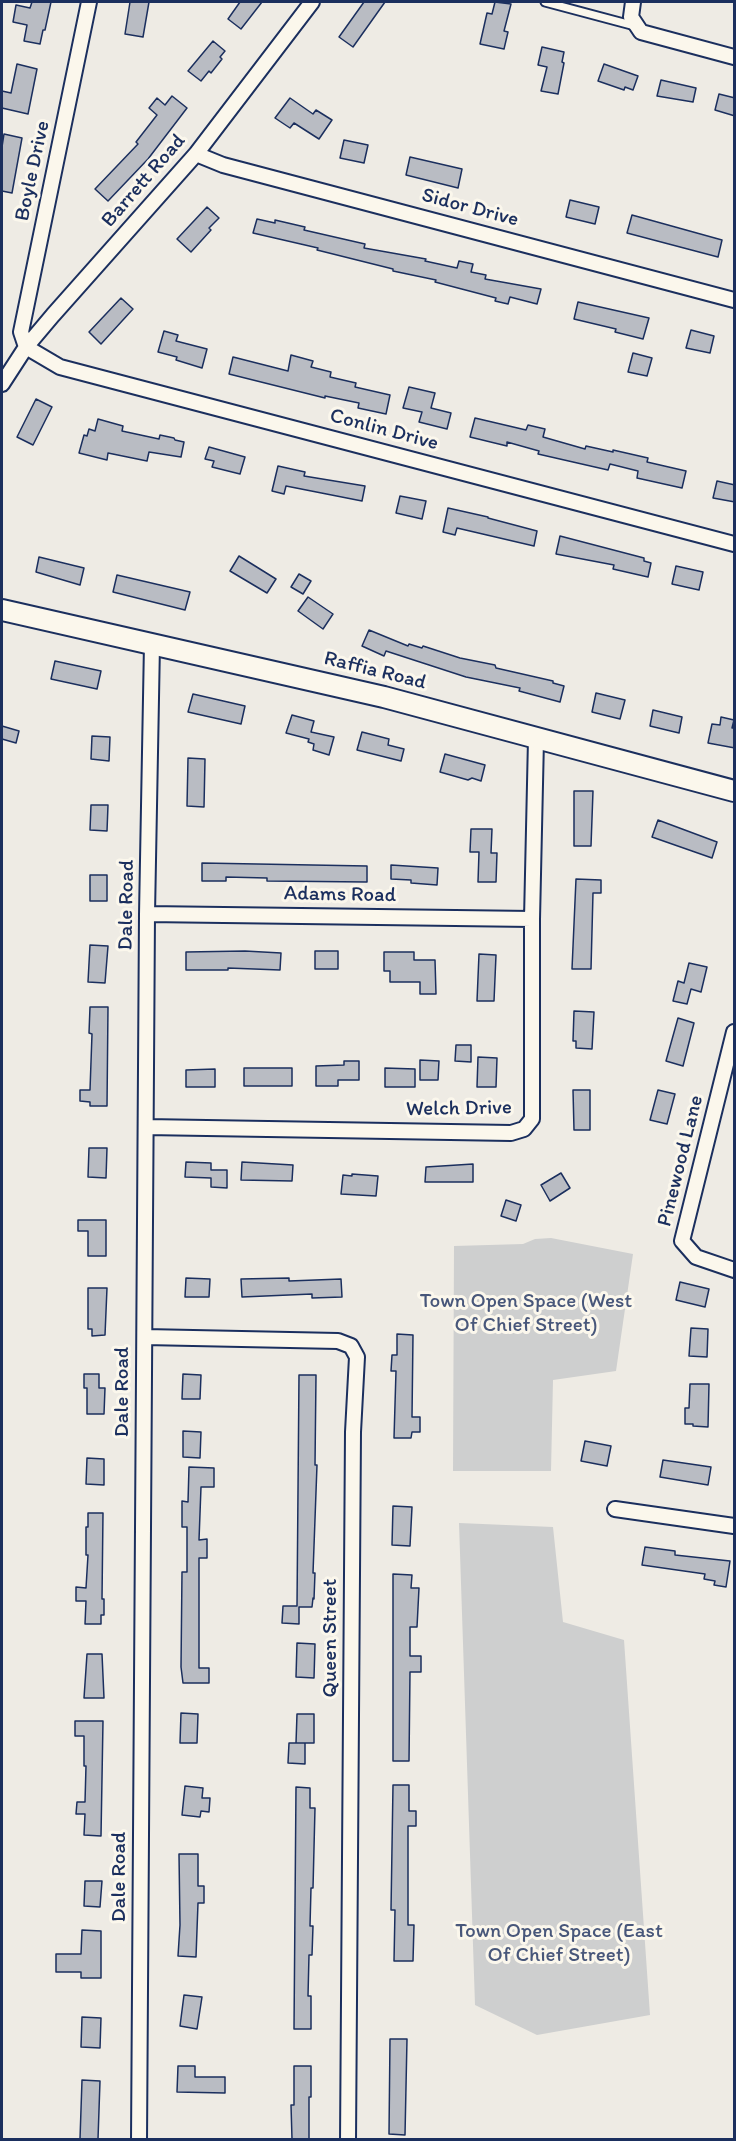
<!DOCTYPE html>
<html>
<head>
<meta charset="utf-8">
<style>
  body { margin:0 }
  #map { position:relative; width:736px; height:2141px; overflow:hidden; background:#eeebe4; font-family:Itim,sans-serif }
  canvas { display:block }
  .frame { position:absolute; inset:0; border:3px solid #1b2f5e; pointer-events:none }
</style>
</head>
<body>
<div id="map">
<canvas width="736" height="2141"></canvas>
<div class="frame"></div>
</div>
<script>
const ctx = document.querySelector('canvas').getContext('2d');
ctx.lineJoin = 'round';
function fill(path, color) { ctx.fillStyle = color; ctx.fill(path, 'evenodd'); }
function stroke(path, color, width, dash) { ctx.strokeStyle = color; ctx.lineWidth = width; ctx.lineCap = dash ? 'butt' : 'round'; ctx.setLineDash(dash || []); ctx.stroke(path); }
function write(font, color, halo, rows, align = 'center') {
  ctx.font = font + ' Itim,sans-serif'; ctx.lineWidth = 6; ctx.setLineDash([]); ctx.textBaseline = 'middle'; ctx.strokeStyle = halo; ctx.fillStyle = color; for (const [text, x, y, turn = 0] of rows) {
    ctx.save(); ctx.translate(x, y); ctx.rotate((+turn || 0) * Math.PI / 180); ctx.textAlign = isNaN(turn) ? turn : align; if (halo) ctx.strokeText(text, 0, 0); ctx.fillText(text, 0, 0); ctx.restore();
  }
}
fill(new Path2D(`
  M551,1238L633,1254L616,1371L553,1380L551,1471H453L454,1246L523,1244L535,1239Z
  M459,1523L553,1527L563,1622L624,1640L650,2015L537,2035L475,2005Z`), '#cecfcf');
const building = new Path2D(`
  M32,2H51L45,30H43L40,44L24,41L27,25L13,22L16,5L30,8Z
  M130,2H149L143,37L125,34Z
  M240,2H262L241,29L228,19Z
  M364,2H385L353,47L339,37Z
  M495,2L511,4L504,31L508,32L504,49L480,44L487,13L492,14Z
  M213,41L225,51L220,57L222,59L211,73L209,71L201,81L188,71Z
  M542,47L564,52L562,62L564,63L558,94L541,91L547,67L538,65Z
  M17,64L37,69L28,114L2,108V91L11,93Z
  M604,64L638,76L633,90L625,87L624,90L598,81Z
  M661,80L696,88L693,102L657,96Z
  M719,94L735,98V116L715,110Z
  M172,96L187,108L148,159L108,201L95,189L138,144L136,142L157,115L149,108L157,98L165,105Z
  M290,98L313,114L316,110L332,120L319,139L294,123L290,128L275,118Z
  M4,134L22,138L12,193L2,191V147Z
  M344,140L368,145L364,163L340,158Z
  M410,157L462,169L458,188L406,175Z
  M570,200L599,207L595,224L566,217Z
  M207,207L219,218L209,228L211,230L191,252L177,239Z
  M632,215L722,240L718,257L627,233Z
  M257,219L275,223V220L305,227L304,230L365,244L364,248L426,259L425,261L457,268L459,261L473,264L471,272L486,275L485,279L541,289L537,304L510,297L508,304L495,301L496,298L435,282L436,280L393,271V269L317,250L318,248L253,233Z
  M121,298L133,309L101,344L89,332Z
  M578,302L649,318L643,339L615,332L616,329L574,319Z
  M691,330L714,336L710,353L686,348Z
  M164,331L178,335L176,341L207,349L202,368L176,360L177,357L158,352Z
  M633,353L652,358L647,376L628,372Z
  M291,355L313,361L311,367L331,372L330,377L356,383L355,387L390,395L386,414L358,408L359,403L325,396V398L229,374L233,357L288,371Z
  M409,387L435,393L431,408L451,413L447,429L419,422L422,412L403,408Z
  M36,399L52,407L33,445L17,437Z
  M475,418L526,430L528,425L545,429L543,437L585,449L586,446L613,452V450L648,458L647,462L686,471L682,488L637,478L638,471L610,464L608,470L538,454L539,451L507,442V446L470,437Z
  M98,419L123,426L122,431L159,439L160,435L174,438L175,440L184,442L181,457L149,452L147,461L108,453L107,460L79,453L84,435L87,436L89,429L95,431Z
  M209,447L245,457L240,474L212,467L214,461L205,459Z
  M278,466L305,472L304,476L365,486L362,501L286,486L284,494L272,491Z
  M717,481L735,485V502L713,498Z
  M400,496L426,501L422,519L396,513Z
  M448,508L488,517V518L537,531L534,546L457,528L455,535L443,532Z
  M560,536L644,558V561L651,563L648,577L613,569L614,565L556,554Z
  M239,556L276,579L267,593L230,571Z
  M39,557L84,568L80,585L36,572Z
  M676,566L703,572L699,590L672,584Z
  M299,574L311,581L303,594L291,587Z
  M117,575L190,592L185,610L113,592Z
  M308,597L333,614L323,629L298,611Z
  M369,630L408,646L409,644L422,648L423,646L460,658L495,665L496,668L553,681V683L564,686L560,702L519,691L520,688L466,677L386,651L384,656L362,646Z
  M55,661L101,671L97,689L51,679Z
  M596,693L625,700L620,719L592,712Z
  M193,694L245,706L241,724L188,712Z
  M653,710L682,717L679,733L650,726Z
  M292,715L314,721L311,732L334,737L329,755L313,750L314,744L308,742L309,739L286,733Z
  M721,717L734,720L732,728H735V748L708,743L712,724L720,725Z
  M2,726L19,731L16,743L2,739Z
  M362,732L389,739L388,745L404,749L401,761L357,750Z
  M92,736L110,737L109,761L91,759Z
  M445,754L485,765L481,781L472,778L468,780L440,772Z
  M188,758L205,759L204,807L187,806Z
  M574,791H593L591,846H574Z
  M91,805H108L107,831L90,830Z
  M658,820L717,842L712,858L652,837Z
  M471,829H492L491,853H497L496,882H478L479,852H470Z
  M202,863L367,866V882L267,881V878L226,877V881H202Z
  M391,865L438,868L437,885L411,883V880L391,879Z
  M90,875H107V901H90Z
  M576,879L601,880V893H593L591,969H572Z
  M90,945L108,946L105,983L88,982Z
  M245,951L281,953L280,970L228,968V970H186V952Z
  M315,951H338V969H315Z
  M384,952H414V960H435L436,994H420V982H390V971H384Z
  M479,954L496,955L494,1001H477Z
  M689,963L707,967L701,992L691,989L687,1004L673,1001L678,981L684,983Z
  M90,1007H108L107,1106H90V1102L80,1101V1090H90L92,1034L89,1033Z
  M574,1011L594,1012L592,1049L576,1048V1041H573Z
  M678,1018L694,1023L683,1066L666,1061Z
  M456,1045H471V1062L455,1061Z
  M478,1057L497,1058L496,1087H477Z
  M420,1060L439,1061L438,1080H420Z
  M344,1061H359V1080H338V1086H316V1066L344,1065Z
  M244,1068H292V1086H244Z
  M385,1068L415,1069V1087H385Z
  M215,1069V1087H186V1070Z
  M573,1090H590V1130H574Z
  M658,1090L675,1094L667,1124L650,1120Z
  M89,1148H107L106,1178L88,1177Z
  M186,1162L211,1163V1170H227V1188L211,1187V1178L185,1177Z
  M242,1162L293,1165L292,1181L241,1180Z
  M473,1164V1182H425L426,1167Z
  M561,1173L570,1188L550,1201L541,1185Z
  M352,1174L378,1176L376,1196L341,1194L343,1175L352,1176Z
  M506,1200L521,1205L516,1221L501,1216Z
  M78,1220H106V1256H88V1231H78Z
  M186,1278L210,1279L209,1297H185Z
  M289,1278V1281L341,1279L342,1297L312,1298V1294L242,1297L241,1279Z
  M680,1282L709,1289L705,1307L676,1300Z
  M88,1288H107L105,1335L92,1336V1329H88Z
  M691,1328L708,1329L707,1357L689,1356Z
  M397,1334L413,1335L412,1417H420V1432H412L411,1438H394L396,1371H391L392,1355H397Z
  M84,1374H99V1388H105L104,1414H87V1388H84Z
  M183,1374L201,1375L200,1399H182Z
  M299,1375H316L315,1465H317L313,1573H315L314,1599L313,1598L312,1607H299V1624L282,1623L283,1606H297Z
  M690,1384H709L708,1427L693,1426V1424H685V1408H689Z
  M183,1431L201,1432L200,1458L183,1457Z
  M585,1441L611,1446L607,1466L581,1461Z
  M87,1458L104,1459V1485L86,1484Z
  M663,1460L711,1467L708,1485L660,1477Z
  M189,1467L214,1468V1487H201L199,1540L207,1539V1558H199V1668H209V1683H183L181,1667L182,1572H187V1527H182V1501L188,1502Z
  M393,1506L412,1507L410,1546L392,1545Z
  M88,1513H103L102,1599H104V1615H101V1624H85L86,1601H76V1587L86,1588L88,1555H86V1527H88Z
  M645,1547L675,1551V1555L730,1561L726,1587L714,1585L715,1581L704,1579L705,1574L642,1565Z
  M393,1574L412,1575L411,1588H419L417,1627H410V1656H421V1672H410L409,1761H393Z
  M297,1643L315,1644L314,1678L296,1677Z
  M87,1654H102L104,1698H84Z
  M181,1713L198,1714L197,1743H180Z
  M297,1714H314V1743H296Z
  M75,1721H103L101,1836L84,1835L85,1814H76L77,1802H85L86,1766H84V1736H75Z
  M289,1743H305V1764L288,1763Z
  M393,1785H409V1811H416V1826H408V1925H414L413,1961H394L395,1910H391Z
  M185,1786L203,1788L202,1798H210L209,1812L201,1811L200,1817L182,1815Z
  M296,1787L310,1788V1808H315L313,1888H311L310,1926H313L312,1955H309L308,1996H311V2029H294Z
  M179,1854H198V1886H204V1903H198L196,1957L178,1956L180,1925Z
  M85,1881H102L100,1907L84,1906Z
  M82,1930L101,1931V1978H81V1972H56V1954H81Z
  M184,1995L202,1997L197,2029L180,2026Z
  M82,2017L101,2018L100,2048L81,2047Z
  M390,2039H407L405,2135L389,2134Z
  M178,2066H195V2077H225V2093L177,2092Z
  M294,2066H311V2097H309V2139H292L291,2105H294Z
  M82,2080L100,2081L98,2139H80Z`);
fill(building, '#b9bcc3');
stroke(building, '#1b2f5e', 1.5);
const lane = new Path2D(`
  M545,2L635,26`);
const street = new Path2D(`
  M89,2L21,332L26,347L60,367L734,544
  M633,2L631,17L641,32L734,57
  M196,154L223,165L734,300
  M2,384L26,347L53,315L196,154L312,2
  M147,914L532,919
  M734,1032L682,1241L696,1257L734,1270
  M146,1127L511,1133L524,1129L532,1119V919L536,739
  M145,1337L338,1341L351,1346L357,1357L353,1432L348,2140
  M615,1509L734,1526
  M139,2140L147,914L152,644`);
const secondary = new Path2D(`
  M2,610L384,697L734,791`);
stroke(lane, '#1b2f5e', 11);
stroke(street, '#1b2f5e', 18);
stroke(secondary, '#1b2f5e', 24);
stroke(lane, '#fbf7ec', 7);
stroke(street, '#fbf7ec', 14);
stroke(secondary, '#fbf7ec', 20);
write('21px', '#1b2f5e', '#fbf7ec', [
  ["Boyle Drive",33,171,-78],
  ["Barrett Road",144,181,-49],
  ["Sidor Drive",470,208,15],
  ["Conlin Drive",384,430,15],
  ["Raffia Road",375,671,14],
  ["Adams Road",340,895,1],
  ["Dale Road",127,905,-89],
  ["Welch Drive",459,1109,-1],
  ["Pinewood Lane",681,1161,-76],
  ["Dale Road",123,1392,-90],
  ["Queen Street",331,1638,-90],
  ["Dale Road",120,1877,-90]
]);
write('21px', '#48577a', '#fbf7ec', [
  ["Town Open Space (West",526,1302],
  ["Of Chief Street)",526,1326],
  ["Town Open Space (East",559,1932],
  ["Of Chief Street)",559,1956]
]);
</script>
</body>
</html>
